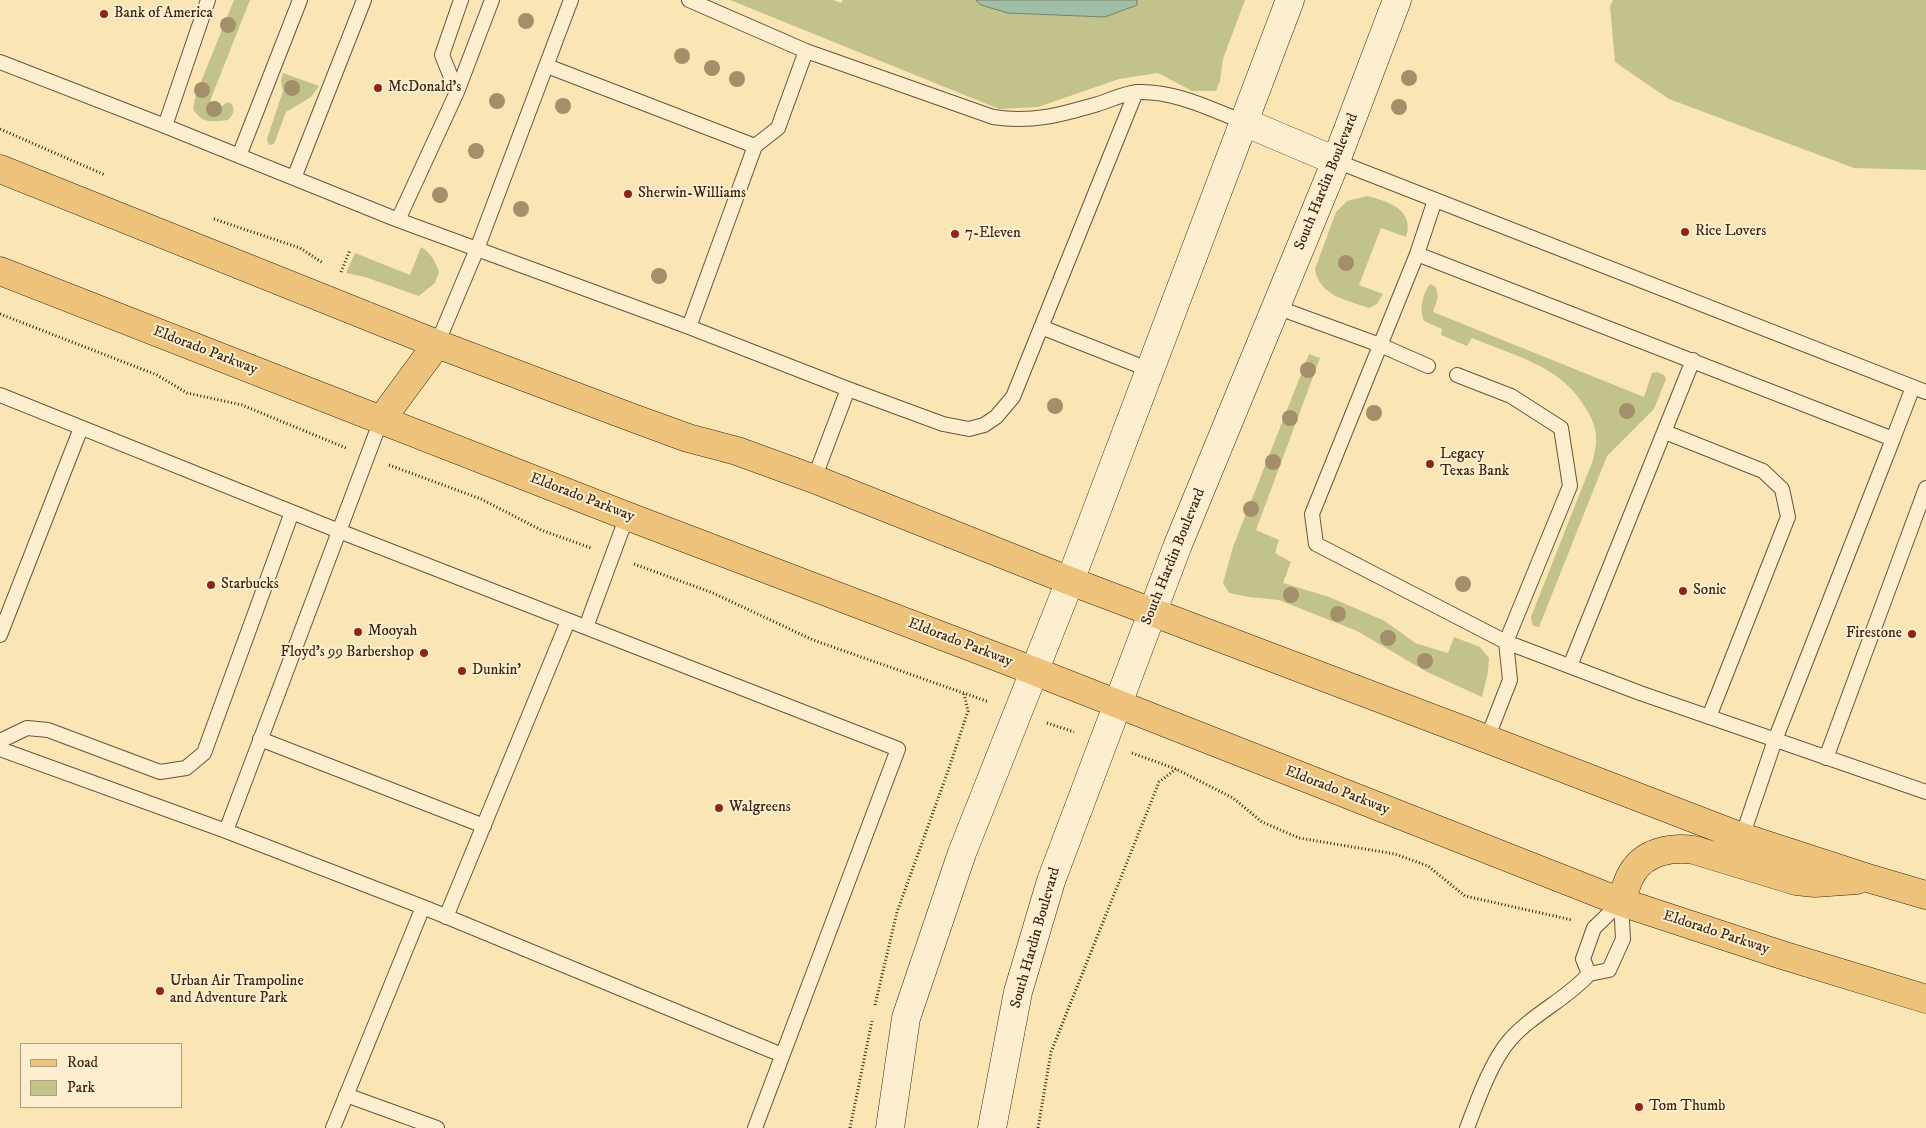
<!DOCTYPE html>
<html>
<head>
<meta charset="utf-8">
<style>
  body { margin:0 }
  #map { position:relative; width:1926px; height:1128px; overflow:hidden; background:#fae5b5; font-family:"IM FELL DW Pica",serif }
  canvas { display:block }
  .legend { position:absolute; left:20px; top:1043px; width:162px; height:65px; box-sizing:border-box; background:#fceecf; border:1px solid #ae9d83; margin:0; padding:6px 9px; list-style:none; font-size:15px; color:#3a2311 }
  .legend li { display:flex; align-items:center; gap:10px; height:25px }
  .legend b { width:25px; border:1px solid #ae9d83 }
</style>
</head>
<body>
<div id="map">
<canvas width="1926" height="1128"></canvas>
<ul class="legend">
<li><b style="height:6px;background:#edc27a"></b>Road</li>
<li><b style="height:14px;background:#c2c38a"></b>Park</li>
</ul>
</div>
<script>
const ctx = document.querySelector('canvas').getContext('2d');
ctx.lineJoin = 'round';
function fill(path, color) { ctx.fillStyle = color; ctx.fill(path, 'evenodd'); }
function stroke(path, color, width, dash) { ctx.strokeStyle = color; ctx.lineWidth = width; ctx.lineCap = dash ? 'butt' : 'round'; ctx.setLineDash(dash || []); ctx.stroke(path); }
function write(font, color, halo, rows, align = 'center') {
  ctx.font = font + ' "IM FELL DW Pica",serif'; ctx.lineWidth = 4; ctx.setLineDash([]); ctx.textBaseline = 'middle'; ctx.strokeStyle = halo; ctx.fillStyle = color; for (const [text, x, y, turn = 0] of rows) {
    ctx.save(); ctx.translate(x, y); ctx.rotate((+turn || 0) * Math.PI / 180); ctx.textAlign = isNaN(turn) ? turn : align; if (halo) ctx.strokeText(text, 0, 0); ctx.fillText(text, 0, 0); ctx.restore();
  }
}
fill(new Path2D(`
  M234,0H250L210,101L221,107L227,102L232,104C235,111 233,115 228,120C212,122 202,124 193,109L196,94Z
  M730,0H833L841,3L843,0H1245L1223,59L1220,81L1216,91H1192L1158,73L1119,79L1038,107L999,109Z
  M1613,0H1926V170L1854,168L1669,99L1615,62L1610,6Z
  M283,73L319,86L311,97L286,112L274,144L269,145L267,139L283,91L281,81Z
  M1368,196C1388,202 1415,209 1406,237L1381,228L1359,285L1383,294L1377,304L1369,308C1347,300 1319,296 1315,269L1336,212L1347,201Z
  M421,247C431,253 435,261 439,272L435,283L419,296L365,277L346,273L355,253L410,275Z
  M1430,284L1436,287L1438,297L1433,312L1644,397L1652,373L1657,372L1664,375L1666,379L1654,409L1607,456L1539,627L1533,626L1531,617L1593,460C1594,454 1596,447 1596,441C1597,430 1592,418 1586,409C1562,366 1515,356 1472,338L1467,346L1441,335L1442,329L1424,321C1419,310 1422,294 1430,284Z
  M1309,354L1320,358L1256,530L1279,540L1275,553L1291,562L1283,583L1329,597L1385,621L1415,643L1448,653L1454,637L1480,647L1489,658L1488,672L1482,697L1427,672L1357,631L1279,600L1249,597L1229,593L1223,583L1233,547Z`), '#c2c38a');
const water = new Path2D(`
  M976,0H1137V5L1105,17L1008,13L981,5Z`);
fill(water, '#9fc0a7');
stroke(water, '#77816b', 1);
const service = new Path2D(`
  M689,0L806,51L993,117C1032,123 1060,115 1098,104C1110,100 1125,93 1138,92C1176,91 1210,109 1244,122
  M0,62L165,126L398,220L689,327L848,389L943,424L969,429L984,425L996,417L1013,397L1136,92
  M547,66L755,146
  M457,92L442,55L461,0
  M165,126L208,0
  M239,156L300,0
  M1336,161L1926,392
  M294,178L364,0
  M1435,200L1417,254L1312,514L1316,544L1506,642L1640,693L1926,792
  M398,220L457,92L492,0
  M1417,254L1893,439L1913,387
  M1276,307L1380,345L1428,366
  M689,327L755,146L778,128L806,51
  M1041,327L1150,370
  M437,344L477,249L571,0
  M1457,375L1511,396L1561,428L1570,486L1506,642L1510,680L1487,739
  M0,395L339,531L898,749L755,1128
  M381,420L226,831L423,907L782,1055
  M1665,432L1763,471L1782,489L1788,517L1709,717
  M814,479L848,389
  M586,627L627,516
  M0,635L81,428
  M1570,666L1693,360
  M260,739L484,826
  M0,741L27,728L48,730L160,772L186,768L204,753L292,512
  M0,749L226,831
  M1826,758L1926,488
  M1742,837L1775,740L1893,439
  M1621,902L1623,939L1609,970L1589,974L1583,959L1594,928Z
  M446,917L568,621
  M346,1095L437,1128
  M333,1128L423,907
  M1467,1128C1477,1102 1491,1062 1509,1041C1532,1014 1566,1000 1589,974`);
const secondary = new Path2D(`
  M1244,122L1336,161
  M890,1128L906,1018L962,853L1070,581L1290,0
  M992,1128L1018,992L1051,881L1177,547L1336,161L1397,0`);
const primary = new Path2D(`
  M0,169L437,344L633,418L688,438L737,451L814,479L1070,581L1487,739L1742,837L1871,879L1926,895
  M0,271L627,516L1034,671L1621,902L1782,955L1926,999
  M381,420L437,344
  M1621,902C1624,893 1627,881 1632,873C1645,851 1672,847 1694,850L1796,881L1815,883L1857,880`);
stroke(service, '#6a543a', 16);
stroke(secondary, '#3a2311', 29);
stroke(primary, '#3a2311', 29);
stroke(new Path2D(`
  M0,129L105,175
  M214,219L300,248L323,263
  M341,272L350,250
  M0,314L157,375L187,393L242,405L346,448
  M389,465L481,499L541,530L591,548
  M634,564L713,593L813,640L989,702
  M1047,723L1074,732
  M1132,753L1176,769L1233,798L1262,822L1299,838L1395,854L1428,866L1465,896L1572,920
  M875,1005L897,912L948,771L968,711L964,694
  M850,1128L872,1021
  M1038,1128L1051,1052L1159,782L1176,769`), '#3a2311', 3, [1, 2.5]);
stroke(service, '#fceecf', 14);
stroke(secondary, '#fceecf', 28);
stroke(primary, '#edc27a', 28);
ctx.fillStyle = '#a3906b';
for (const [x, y] of [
  [526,21],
  [228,25],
  [682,56],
  [712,68],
  [1409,78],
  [737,79],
  [292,88],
  [202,90],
  [497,101],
  [563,106],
  [1399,107],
  [214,109],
  [476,151],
  [440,195],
  [521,209],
  [1346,263],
  [659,276],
  [1308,370],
  [1055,406],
  [1627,411],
  [1374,413],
  [1290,418],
  [1273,462],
  [1251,509],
  [1463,584],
  [1291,595],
  [1338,614],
  [1388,638],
  [1425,661]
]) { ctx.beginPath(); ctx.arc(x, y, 8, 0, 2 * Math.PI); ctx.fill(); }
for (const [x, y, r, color] of [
  [104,14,5,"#8f2418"],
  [378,88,5,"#8f2418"],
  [628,194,5,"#8f2418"],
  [1685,232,5,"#8f2418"],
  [955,234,5,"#8f2418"],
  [1430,464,5,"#8f2418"],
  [211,585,5,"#8f2418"],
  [1683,591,5,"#8f2418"],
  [358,632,5,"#8f2418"],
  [1912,634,5,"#8f2418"],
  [424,653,5,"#8f2418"],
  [462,671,5,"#8f2418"],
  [719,808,5,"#8f2418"],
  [160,991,5,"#8f2418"],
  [1639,1107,5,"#8f2418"]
]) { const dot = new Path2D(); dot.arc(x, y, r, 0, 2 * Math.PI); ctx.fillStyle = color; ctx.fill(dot); stroke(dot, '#fceecf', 2); }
write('15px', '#3a2311', '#fceecf', [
  ["Bank of America",114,14],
  ["McDonald's",388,88],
  ["Sherwin-Williams",638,194],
  ["Rice Lovers",1695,232],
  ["7-Eleven",965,234],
  ["Legacy",1440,455],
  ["Texas Bank",1440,472],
  ["Starbucks",221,585],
  ["Sonic",1693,591],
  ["Mooyah",368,632],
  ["Firestone",1902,634,"right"],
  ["Floyd's 99 Barbershop",414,653,"right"],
  ["Dunkin'",472,671],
  ["Walgreens",729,808],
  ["Urban Air Trampoline",170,982],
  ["and Adventure Park",170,999],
  ["Tom Thumb",1649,1107]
], 'left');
write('15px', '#3a2311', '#fceecf', [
  ["South Hardin Boulevard",1327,182,-68],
  ["Eldorado Parkway",205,351,21],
  ["Eldorado Parkway",582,498,21],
  ["South Hardin Boulevard",1174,557,-68],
  ["Eldorado Parkway",960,643,21],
  ["Eldorado Parkway",1337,791,21],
  ["Eldorado Parkway",1716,933,18],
  ["South Hardin Boulevard",1036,938,-74]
]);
</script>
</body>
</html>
